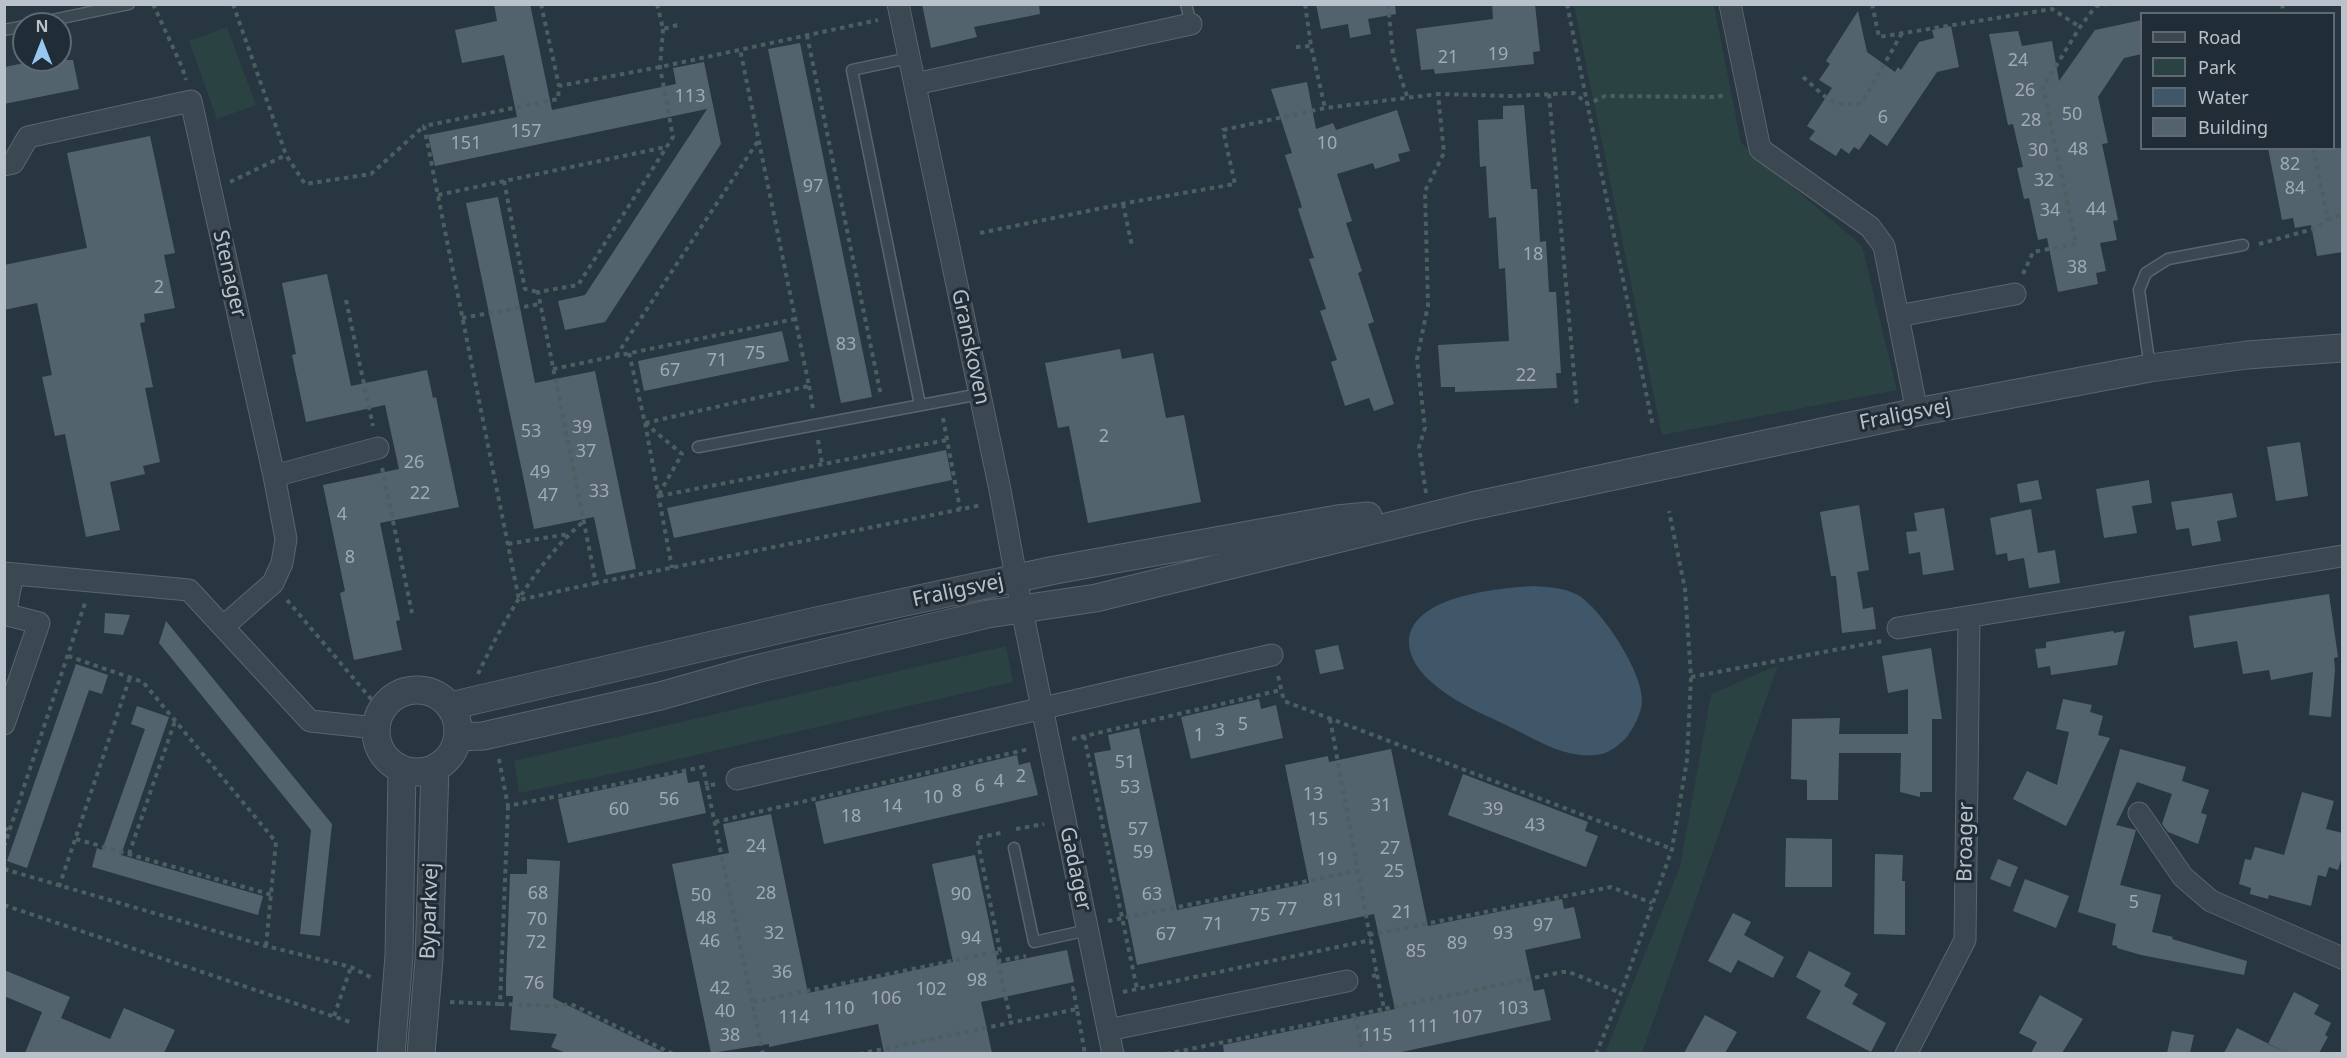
<!DOCTYPE html>
<html>
<head>
<meta charset="utf-8">
<style>
  body { margin:0 }
  #map { position:relative; width:2347px; height:1058px; overflow:hidden; background:#283641; font-family:"Noto Sans",sans-serif }
  canvas { display:block }
  .frame { position:absolute; inset:0; border:6px solid #b9c2cb; pointer-events:none }
  .legend { position:absolute; left:2140px; top:12px; width:195px; height:138px; box-sizing:border-box; background:#212d36; border:2px solid #5e6972; margin:0; padding:8px 10px; list-style:none; font-size:18px; color:#b9c2cb }
  .legend li { display:flex; align-items:center; gap:12px; height:30px }
  .legend b { width:30px; border:2px solid #5e6972 }
  .north { position:absolute; left:12px; top:12px; width:60px; height:60px; box-sizing:border-box; background:#212d36; border:2px solid #5e6972; border-radius:50%; rotate:0deg; font-size:16px; font-weight:700; line-height:24px; text-align:center; color:#b9c2cb }
  .north::after { content:''; display:block; margin:auto; width:21px; height:27px; background:#96c8f2; clip-path:polygon(50% 0,100% 100%,50% 72%,0 100%) }
</style>
</head>
<body>
<div id="map">
<canvas width="2347" height="1058"></canvas>
<div class="frame"></div>
<ul class="legend">
<li><b style="height:8px;background:#3c4851"></b>Road</li>
<li><b style="height:16px;background:#2a4241"></b>Park</li>
<li><b style="height:16px;background:#3f5768"></b>Water</li>
<li><b style="height:16px;background:#53636d"></b>Building</li>
</ul>
<div class="north">N</div>
</div>
<script>
const ctx = document.querySelector('canvas').getContext('2d');
ctx.lineJoin = 'round';
function fill(path, color) { ctx.fillStyle = color; ctx.fill(path, 'evenodd'); }
function stroke(path, color, width, dash) { ctx.strokeStyle = color; ctx.lineWidth = width; ctx.lineCap = dash ? 'butt' : 'round'; ctx.setLineDash(dash || []); ctx.stroke(path); }
function write(font, color, halo, rows, align = 'center') {
  ctx.font = font + ' "Noto Sans",sans-serif'; ctx.lineWidth = 6; ctx.setLineDash([]); ctx.textBaseline = 'middle'; ctx.strokeStyle = halo; ctx.fillStyle = color; for (const [text, x, y, turn = 0] of rows) {
    ctx.save(); ctx.translate(x, y); ctx.rotate((+turn || 0) * Math.PI / 180); ctx.textAlign = isNaN(turn) ? turn : align; if (halo) ctx.strokeText(text, 0, 0); ctx.fillText(text, 0, 0); ctx.restore();
  }
}
fill(new Path2D(`
  M1574,5H1714L1741,143L1862,246L1897,390L1662,435Z
  M227,27L256,105L217,119L189,41Z
  M1006,646L1013,682L631,770L519,793L514,761Z
  M1778,665L1642,1053H1605L1680,867L1711,694Z`), '#2a4241');
fill(new Path2D(`
  M1534,586C1549,587 1565,588 1578,595C1602,610 1643,672 1642,701C1642,713 1633,729 1626,738C1618,746 1607,755 1595,755C1564,758 1537,740 1510,727C1483,714 1451,701 1428,679C1418,669 1410,658 1409,644C1407,596 1499,588 1534,586Z`), '#3f5768');
fill(new Path2D(`
  M494,4H530L552,110L676,84L673,68L704,62L721,144L605,322L565,330L558,301L585,295L707,109L435,166L428,135L517,117L504,55L462,63L455,30L497,21Z
  M922,4H1039L1040,14L974,27L977,37L931,48Z
  M1316,4H1395L1396,14L1368,19L1371,34L1350,38L1348,24L1321,29Z
  M1492,4H1535L1540,51L1533,52L1534,64L1435,74L1434,69L1421,70L1416,29L1493,19Z
  M1858,11L1867,52L1895,72L1898,67L1901,70L1919,42L1934,38L1932,30L1951,26L1959,67L1937,72L1887,146L1870,134L1859,150L1854,147L1849,154L1841,148L1836,156L1809,139L1815,131L1807,126L1832,88L1819,80L1830,64L1826,61Z
  M2142,20V54L2124,58L2098,97L2108,143L2102,144L2118,220L2113,221L2117,240L2100,243L2106,271L2096,273L2098,284L2058,292L2047,238L2038,240L2029,198L2024,199L2017,168L2023,167L2013,124L2008,125L1989,34L2018,31L2022,46L2052,41L2059,81L2095,30Z
  M800,43L872,397L841,403L768,49Z
  M41,60H73L79,89L4,104V67Z
  M1307,82L1316,129L1333,123L1336,130L1397,110L1410,151L1398,154L1400,161L1375,169L1373,163L1337,174L1352,221L1346,223L1362,271L1358,273L1374,322L1368,324L1394,404L1374,411L1369,398L1345,406L1331,362L1337,360L1320,311L1326,309L1309,259L1314,258L1298,209L1302,207L1285,155L1292,153L1271,89Z
  M1524,105L1531,189H1537L1540,242L1546,241L1549,292H1556L1561,373H1556L1557,388L1455,392V387H1441L1438,345L1509,341L1505,268L1499,269L1496,217L1489,218L1486,166L1480,167L1478,120L1503,119V106Z
  M150,136L175,253L164,255L175,308L144,314L145,322L140,323L153,387L145,388L160,462L143,466L145,474L110,482L120,530L86,537L65,434L55,436L42,377L52,375L37,303L4,310V265L87,248L67,153Z
  M2268,148H2343V252L2317,256L2311,225L2295,228L2293,218L2282,220Z
  M498,197L535,383L595,371L636,569L606,575L594,517L534,529L466,203Z
  M327,274L351,386L427,370L433,398L436,397L459,507L380,523L400,620L396,621L402,650L354,660L340,593L345,591L323,485L399,469L385,405L306,422L292,355L296,354L282,283Z
  M782,331L789,361L644,391L638,361Z
  M1120,349L1122,359L1153,353L1166,418L1184,415L1201,502L1088,523L1069,426L1058,428L1045,363Z
  M2300,442L2308,496L2276,501L2267,447Z
  M946,450L952,480L674,538L667,508Z
  M2038,480L2042,499L2020,503L2017,484Z
  M2149,480L2152,503L2132,506L2137,533L2104,538L2096,489Z
  M2232,493L2237,517L2217,521L2221,541L2192,546L2189,528L2176,530L2171,502Z
  M1859,505L1869,570L1857,572L1863,609L1873,607L1876,629L1842,633L1836,576H1831L1820,512Z
  M1944,508L1954,570L1923,575L1920,552L1909,554L1906,532L1917,531L1914,513Z
  M2031,509L2038,553L2055,550L2060,583L2029,588L2024,558L2008,561L2007,553L1996,555L1990,518Z
  M2329,594L2338,657L2334,658L2335,670L2331,717L2309,715L2313,672L2271,680L2269,670L2243,674L2237,641L2194,648L2189,616Z
  M105,613L130,615L123,635L104,633Z
  M166,621L332,824L320,936L300,934L311,830L159,643Z
  M2113,631L2114,633L2125,631L2117,665L2051,675L2050,666L2038,668L2035,649L2046,648V642Z
  M1338,645L1344,669L1320,674L1315,650Z
  M1931,648L1942,719H1932V792H1920V797L1900,792L1901,753H1839L1838,800H1807V780L1791,779L1792,719L1840,718L1839,734H1908V689L1888,693L1882,656Z
  M76,664L108,675L102,694L89,690L27,868L7,861Z
  M1259,699L1261,709L1276,705L1283,738L1191,759L1181,717Z
  M2063,699L2092,705L2090,712L2103,716L2098,735L2110,738L2066,826L2013,799L2027,771L2057,785L2069,732L2056,729Z
  M137,706L169,717L121,855L263,896L258,915L92,867L97,848L102,850L145,729L131,724Z
  M1139,728L1177,910L1309,883L1285,765L1328,756L1329,762L1391,749L1428,926L1562,899L1564,909L1574,907L1581,938L1525,950L1534,991L1544,989L1551,1020L1397,1053H1224L1223,1045L1395,1009L1374,914L1137,965L1094,753L1111,750L1108,735Z
  M2120,749L2186,767L2182,781L2209,790L2201,813L2207,815L2198,844L2168,832L2162,824L2172,794L2137,782L2116,825L2136,830L2120,885L2161,895L2152,932L2173,937L2172,939L2247,961L2244,975L2141,955L2117,948V946L2112,945L2116,924L2078,912Z
  M1017,755L1019,765L1030,762L1038,795L824,844L815,802Z
  M686,772L688,783L699,781L706,813L568,843L558,799Z
  M1463,774L1588,822L1585,831L1598,836L1586,867L1448,815Z
  M2302,792L2334,801L2326,829L2343,833V854L2338,870L2329,867L2326,877L2318,875L2311,906L2269,895L2268,899L2250,894L2251,888L2239,884L2245,859L2251,860L2255,847L2284,855Z
  M771,814L808,993L953,962L932,864L975,855L998,964L1067,950L1074,982L981,1002L992,1053H884L878,1024L769,1047V1044L711,1053L672,864L729,853L723,824Z
  M1786,838L1832,839V887H1785Z
  M1875,854L1903,855L1902,881H1905V935L1874,934Z
  M527,859L560,861L553,998L665,1053H566L551,1047L557,1034L510,1030L513,996H506V982L510,874H527Z
  M1998,859L2018,867L2010,887L1990,879Z
  M2025,879L2069,896L2056,928L2013,911Z
  M1733,913L1751,922L1744,935L1784,957L1773,978L1738,960L1731,973L1708,961Z
  M1809,951L1851,973L1844,986L1858,994L1852,1004L1886,1023L1871,1052L1806,1018L1821,991L1796,977Z
  M4,970L70,997L61,1018L110,1039L124,1008L175,1030L164,1053H25L42,1012L4,996Z
  M2294,992L2319,1005L2314,1014L2331,1023L2325,1035L2328,1037L2319,1053H2287L2268,1044Z
  M2040,995L2083,1019L2062,1053H2031L2037,1042L2019,1033Z
  M1705,1015L1737,1032L1725,1053H1684Z
  M2237,1028L2287,1053H2224Z
  M2172,1031L2194,1035L2190,1053H2167Z`), '#53636d');
const service = new Path2D(`
  M1186,4L1191,24
  M33,24L129,4
  M4,30L24,26
  M909,58L852,70L920,405
  M2150,368L2139,290L2146,273L2168,259L2243,245
  M698,447L980,394
  M1014,848L1034,942L1088,930`);
const minor = new Path2D(`
  M898,4L1000,490L1022,610L1113,1054
  M1730,4L1760,149L1870,227L1884,246L1917,412
  M915,84L1191,24
  M4,165L13,163L28,137L191,101L274,476L286,539L282,563L273,583L224,626
  M1898,316L2015,294
  M274,476L378,448
  M4,573L189,590L310,721L376,728
  M4,614L39,623L4,724
  M5,614L13,574
  M1898,628L2342,556
  M737,779L1272,655
  M2139,813L2183,877L2211,901L2342,958
  M1108,1030L1347,981
  M1906,1054L1965,940L1969,617`);
const tertiary = new Path2D(`
  M376 731a41 41 0 1 1 82 0a41 41 0 1 1-82 0Z
  M450,706L816,621L1055,570L1337,519L1368,516
  M458,737L483,736L660,696L756,669L988,614L1096,598L1472,506L1917,412L2150,368L2247,355L2342,348
  M391,1054L399,956L402,769
  M421,1054L429,959L435,768`);
stroke(service, '#5a656e', 13);
stroke(minor, '#5a656e', 23);
stroke(tertiary, '#5a656e', 29);
stroke(new Path2D(`
  M153,4L182,67L186,80
  M233,4L286,155L305,184L371,174L423,127
  M541,4L559,86
  M657,4L663,29L681,24
  M1305,4L1311,46L1325,108
  M1388,4L1393,55L1408,99
  M1567,4L1653,427
  M1872,4L1879,37L2052,9L2080,27
  M2282,4L2284,14
  M663,29L660,67L673,137L578,285L538,292L596,583L982,505
  M807,35L881,396
  M1296,47L1311,46
  M1803,77C1825,96 1832,109 1862,103L1902,33
  M1549,94L1577,408
  M2313,148L2328,219L2342,215
  M504,181L525,289L538,292
  M230,182L286,155
  M438,195L666,147
  M1123,204L1132,246
  M980,233L1132,202L1235,184L1223,130L1325,108L1438,94
  M2259,244L2317,228L2328,219
  M2023,274L2033,252L2076,244L2043,87L2080,27L2096,6L2107,4
  M346,300L373,426
  M462,318L540,304
  M629,353L645,423L809,386L740,49
  M616,356L758,141
  M553,369L795,319
  M809,386L813,409
  M943,418L960,509
  M645,423L672,568
  M645,423L682,454L659,494
  M818,440L822,464
  M382,468L412,613
  M1426,493L1419,447L1425,428L1417,359L1428,305L1425,191L1444,153L1438,94L1512,96L1574,93L1588,104L1605,96L1716,97L1726,95
  M659,496L947,440
  M508,544L568,534
  M596,583L519,600L424,126L558,99L559,86L660,67L878,20
  M287,600L377,706
  M68,656L143,682L276,842L266,946
  M478,674C503,621 538,560 584,521
  M1278,676L1284,701L1672,849
  M1691,677L1882,641
  M1330,719L1377,975L1368,977
  M1084,736L1137,989
  M1072,739L1281,690
  M499,759L508,806L703,767L707,786L716,784
  M707,786L763,1054
  M508,806L500,1004L556,1006L571,1004L673,1054
  M715,822L1029,749
  M4,828L11,831
  M1016,829L1044,824
  M76,839L272,895
  M4,847L85,603
  M129,854L175,721
  M4,869L266,946L351,967L372,978
  M59,887L130,677
  M4,905L353,1023
  M1108,921L1357,871
  M1369,935L1611,887L1652,903
  M996,951L998,961L1026,956
  M998,961L1011,1022
  M1377,975L1384,1009L1562,972H1569L1621,993
  M1123,992L1371,940
  M450,1002L500,1004
  M753,1002L1000,951L977,838L1005,832
  M1077,1009L1073,988L1078,987
  M334,1016L351,967
  M1355,1016L1363,1054
  M859,1054L1077,1009L1085,1054
  M1166,1054L1384,1009
  M1596,1054L1621,993L1672,849L1687,760L1691,677L1685,589L1669,511`), '#4a5f5f', 4, [4.5, 4.5]);
stroke(service, '#3c4851', 10);
stroke(minor, '#3c4851', 21);
stroke(tertiary, '#3c4851', 27);
write('18px', '#a0aab4', null, [
  ["19",1498,55],
  ["21",1448,58],
  ["24",2018,61],
  ["26",2025,91],
  ["113",690,97],
  ["50",2072,115],
  ["6",1883,118],
  ["28",2031,121],
  ["157",526,132],
  ["151",466,144],
  ["10",1327,144],
  ["48",2078,150],
  ["30",2038,151],
  ["82",2290,165],
  ["32",2044,181],
  ["97",813,187],
  ["84",2295,189],
  ["44",2096,210],
  ["34",2050,211],
  ["18",1533,255],
  ["38",2077,268],
  ["2",159,288],
  ["83",846,345],
  ["75",755,354],
  ["71",717,361],
  ["67",670,371],
  ["22",1526,376],
  ["39",582,428],
  ["53",531,432],
  ["2",1104,437],
  ["37",586,452],
  ["26",414,463],
  ["49",540,473],
  ["33",599,492],
  ["22",420,494],
  ["47",548,496],
  ["4",342,515],
  ["8",350,558],
  ["5",1243,725],
  ["3",1220,731],
  ["1",1199,736],
  ["51",1125,763],
  ["2",1021,777],
  ["4",999,782],
  ["6",980,787],
  ["53",1130,788],
  ["8",957,792],
  ["13",1313,795],
  ["10",933,798],
  ["56",669,800],
  ["31",1381,806],
  ["14",892,807],
  ["60",619,810],
  ["39",1493,810],
  ["18",851,817],
  ["15",1318,820],
  ["43",1535,826],
  ["57",1138,830],
  ["24",756,847],
  ["27",1390,849],
  ["59",1143,853],
  ["19",1327,860],
  ["25",1394,872],
  ["68",538,894],
  ["28",766,894],
  ["90",961,895],
  ["63",1152,895],
  ["50",701,896],
  ["81",1333,901],
  ["5",2134,903],
  ["77",1287,910],
  ["21",1402,913],
  ["75",1260,916],
  ["48",706,919],
  ["70",537,920],
  ["71",1213,925],
  ["97",1543,926],
  ["32",774,934],
  ["93",1503,934],
  ["67",1166,935],
  ["94",971,939],
  ["46",710,942],
  ["72",536,943],
  ["89",1457,944],
  ["85",1416,952],
  ["36",782,973],
  ["98",977,981],
  ["76",534,984],
  ["42",720,989],
  ["102",931,990],
  ["106",886,999],
  ["110",839,1009],
  ["103",1513,1009],
  ["40",725,1012],
  ["114",794,1018],
  ["107",1467,1018],
  ["111",1423,1027],
  ["38",730,1036],
  ["115",1377,1036]
]);
write('21px', '#b9c2cb', '#212d36', [
  ["Stenager",229,274,77],
  ["Granskoven",970,347,78],
  ["Fraligsvej",1905,415,-11],
  ["Fraligsvej",958,591,-12],
  ["Broager",1966,842,-89],
  ["Gadager",1075,869,78],
  ["Byparkvej",430,911,-88]
]);
</script>
</body>
</html>
